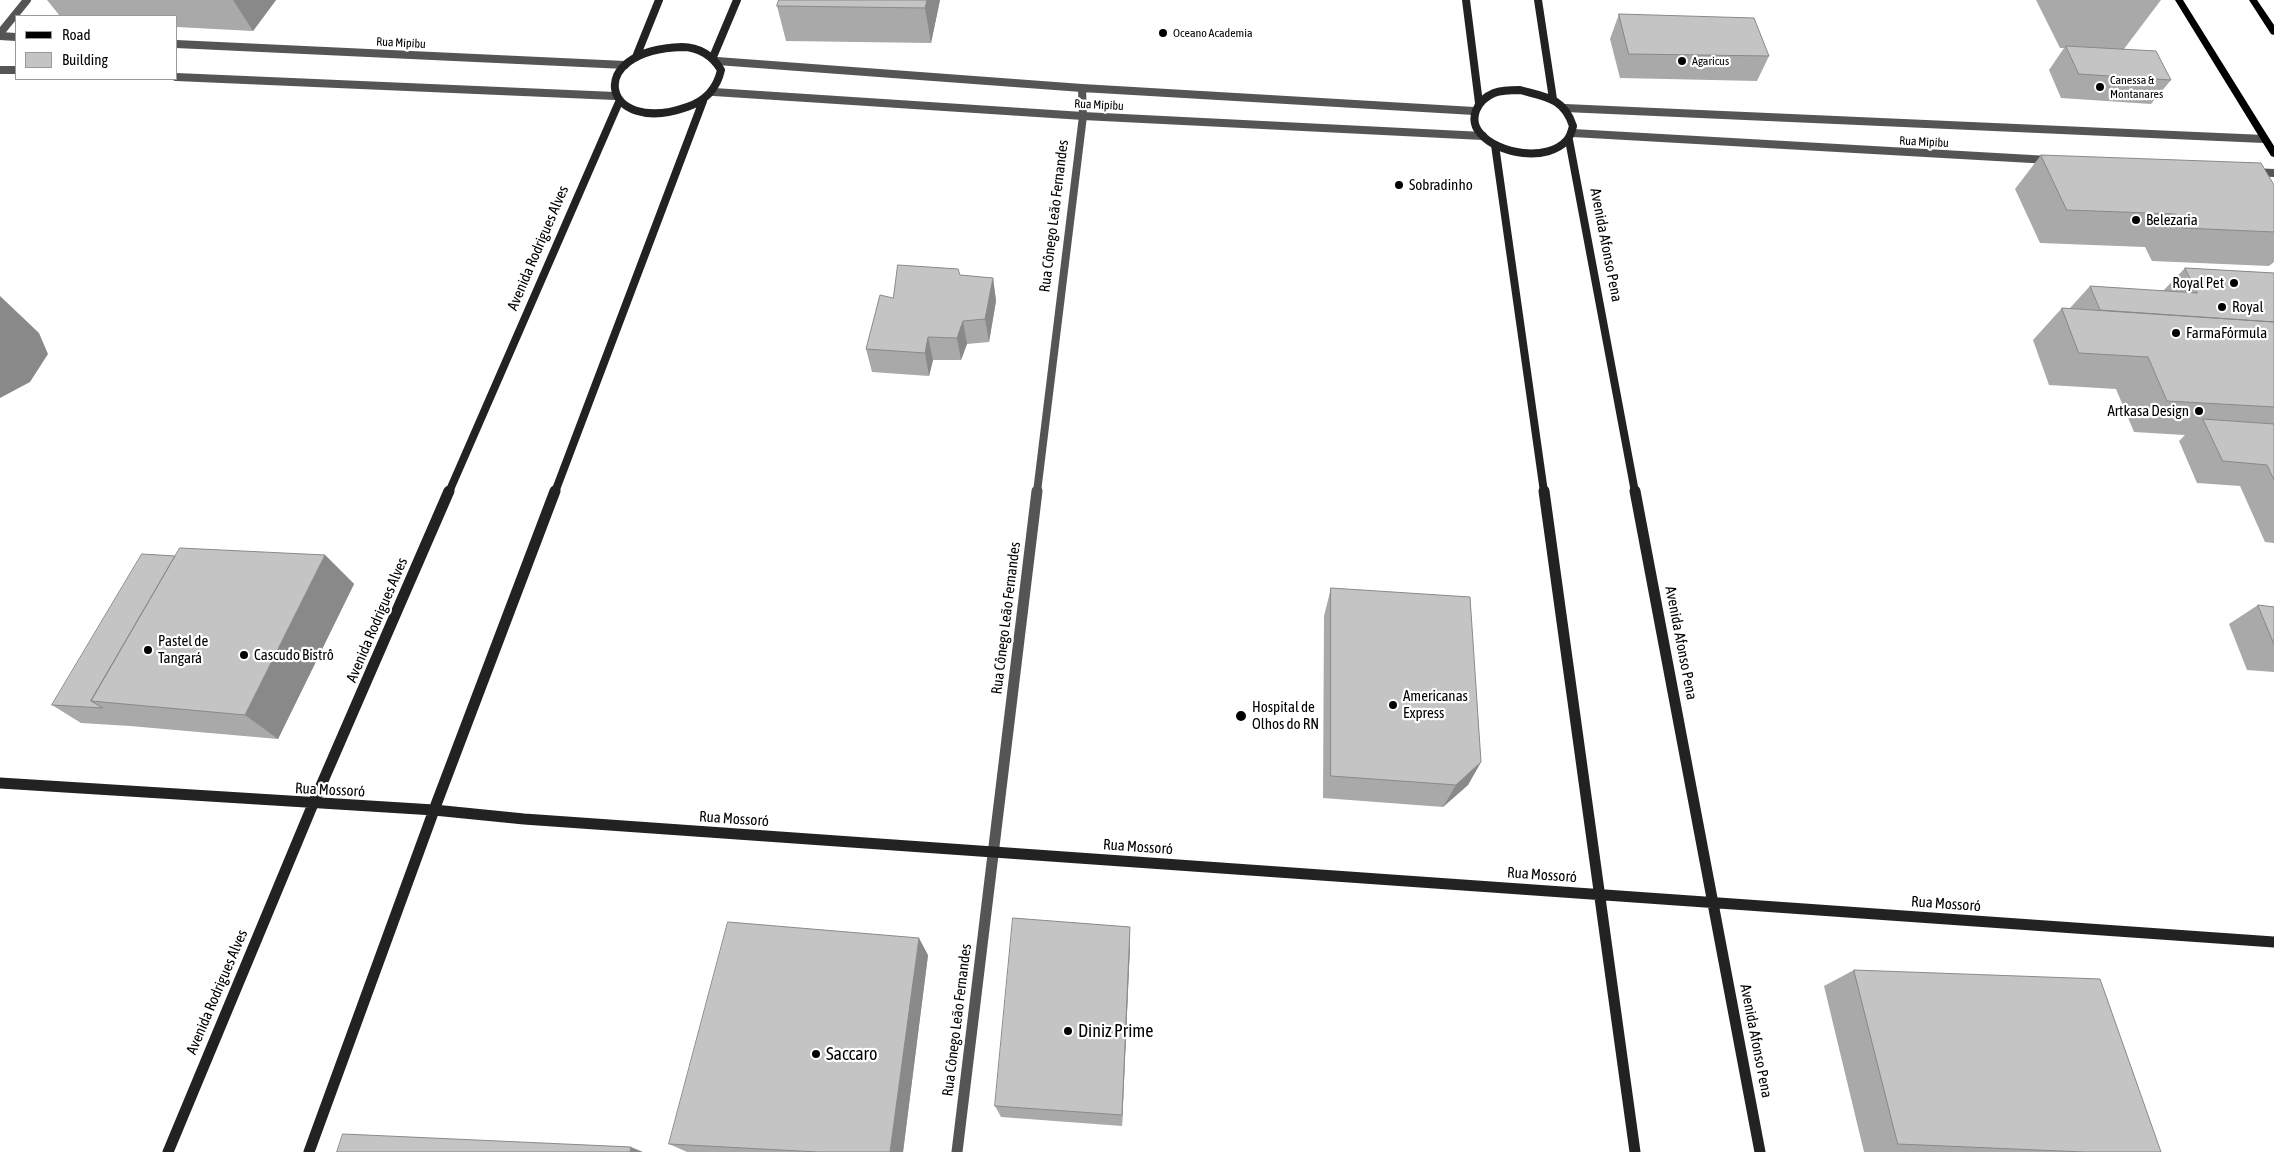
<!DOCTYPE html>
<html>
<head>
<meta charset="utf-8">
<style>
  body { margin:0 }
  #map { position:relative; width:2274px; height:1152px; overflow:hidden; background:#fff; font-family:"Asap Condensed",sans-serif }
  canvas { display:block }
  .legend { position:absolute; left:15px; top:15px; width:162px; height:65px; box-sizing:border-box; background:#fff; border:1px solid #999; margin:0; padding:6px 9px; list-style:none; font-size:15px; color:#000 }
  .legend li { display:flex; align-items:center; gap:10px; height:25px }
  .legend b { width:25px; border:1px solid #999 }
</style>
</head>
<body>
<div id="map">
<canvas width="2274" height="1152"></canvas>
<ul class="legend">
<li><b style="height:6px;background:#000"></b>Road</li>
<li><b style="height:14px;background:#c4c4c4"></b>Building</li>
</ul>
</div>
<script>
const ctx = document.querySelector('canvas').getContext('2d');
ctx.lineJoin = 'round';
function stroke(path, color, width, dash) { ctx.strokeStyle = color; ctx.lineWidth = width; ctx.lineCap = dash ? 'butt' : 'round'; ctx.setLineDash(dash || []); ctx.stroke(path); }
function fill(path, color) { ctx.fillStyle = color; ctx.fill(path, 'evenodd'); }
function write(font, color, halo, rows, align = 'center') {
  ctx.font = font + ' "Asap Condensed",sans-serif'; ctx.lineWidth = 4.5; ctx.setLineDash([]); ctx.textBaseline = 'middle'; ctx.strokeStyle = halo; ctx.fillStyle = color; for (const [text, x, y, turn = 0] of rows) {
    ctx.save(); ctx.translate(x, y); ctx.rotate((+turn || 0) * Math.PI / 180); ctx.textAlign = isNaN(turn) ? turn : align; if (halo) ctx.strokeText(text, 0, 0); ctx.fillText(text, 0, 0); ctx.restore();
  }
}
stroke(new Path2D(`
  M0,36L16,37
  M176,44L625,65
  M717,61L1082,88L1474,111
  M0,70H16
  M176,77L615,96
  M714,92L1083,116L1483,136
  M1565,108L2264,139
  M1573,133L2049,160
  M2253,172L2274,173
  M1037,492L1083,116L1082,88`), '#555', 8);
stroke(new Path2D(`
  M957,1152L1037,491`), '#555', 11);
stroke(new Path2D(`
  M1,32L27,0`), '#555', 8);
stroke(new Path2D(`
  M1466,0L1479,103
  M1538,0L1553,99
  M682,47C699,47 713,56 721,70C717,88 705,101 687,107C602,137 582,50 682,47Z
  M636,57L659,0
  M713,57L737,0
  M1520,90C1546,97 1564,98 1573,126C1572,130 1570,137 1567,140C1548,162 1498,155 1480,133C1468,119 1477,100 1494,93C1502,90 1511,90 1520,90Z
  M1569,140L1635,492
  M1495,145L1544,492
  M449,492L619,102
  M555,492L703,101`), '#222', 8);
stroke(new Path2D(`
  M1544,491L1635,1152
  M1635,491L1760,1152
  M0,783L434,810L524,819L2274,942
  M168,1152L313,804L449,491
  M309,1152L434,810L555,491`), '#222', 11);
fill(new Path2D(`
  M2175,0H2183L2274,146V157L2271,156Z
  M2249,0H2257L2274,25V35L2271,34Z`), '#000');
fill(new Path2D(`
  M47,0H276L253,31L176,27V16H60Z
  M940,0L931,43L786,41L777,6Z
  M2036,0H2161L2124,49L2171,80L2151,104L2061,98L2049,70L2064,48H2060Z
  M1619,14L1769,56L1757,81L1620,78L1610,39Z
  M2041,155L2274,185V262L2269,266L2152,261L2145,247L2040,243L2015,189Z
  M2185,268L2274,273V543L2265,542L2240,486L2197,483L2179,441L2185,435L2134,432L2116,389L2049,385L2033,340L2062,308H2070L2090,286L2163,291Z
  M960,275L993,278L996,301L989,342L967,344L961,360H933L929,376L872,372L866,349L893,298Z
  M325,555L354,584L278,739L130,726L81,723L52,705Z
  M1331,588L1481,762L1468,785L1443,807L1323,798L1324,616Z
  M2258,605L2274,607V672L2247,670L2229,624Z
  M1130,945L1122,1126L1001,1117L995,1106Z
  M928,955L903,1152H687L669,1144Z
  M1854,970L2161,1152H1864L1824,986Z`), '#a9a9a9');
fill(new Path2D(`
  M233,0H276L253,31Z
  M927,0H940L931,43L925,8Z
  M993,278L996,301L989,342L985,319Z
  M0,296L39,333L48,354L30,382L0,398Z
  M963,321L967,344L961,360L957,338Z
  M928,337L933,360L929,376L925,353Z
  M325,555L354,584L278,739L245,715Z
  M1481,762L1468,785L1443,807L1456,785Z
  M1130,927V945L1122,1126V1115Z
  M919,938L928,955L903,1152H890Z
  M631,1147L643,1152H630Z`), '#898989');
const building = new Path2D(`
  M779,0H927L925,8L777,6Z
  M1619,14L1754,18L1769,56L1629,54Z
  M2066,46L2156,51L2171,80L2079,74Z
  M2041,155L2261,163L2274,185V232L2183,228L2175,214L2067,210Z
  M898,265L958,269L960,275L993,278L985,319L963,321L957,338L928,337L925,353L866,349L880,295L893,298Z
  M2185,268L2274,273V322L2100,310L2090,286L2197,293Z
  M2062,308L2274,322V407L2167,401L2148,357L2079,353Z
  M2203,419L2274,424V480L2267,465L2223,461Z
  M180,548L325,555L245,715L91,701Z
  M142,554L175,556L91,701L103,708L52,705Z
  M1331,588L1470,597L1481,762L1456,785L1331,776Z
  M2258,605L2274,607V644Z
  M1013,918L1130,927L1122,1115L995,1106Z
  M728,922L919,938L890,1152H818L669,1144Z
  M1854,970L2100,979L2161,1152H2084L1898,1144Z
  M343,1134L631,1147L630,1152H337Z`);
fill(building, '#c4c4c4');
stroke(building, '#898989', 1);
for (const [x, y, r, color] of [
  [1163,33,5,"#000"],
  [1682,61,5,"#000"],
  [2100,87,5,"#000"],
  [1399,185,5,"#000"],
  [2136,220,5,"#000"],
  [2234,283,5,"#000"],
  [2222,307,5,"#000"],
  [2176,333,5,"#000"],
  [2199,411,5,"#000"],
  [148,650,5,"#000"],
  [244,655,5,"#000"],
  [1393,705,5,"#000"],
  [1241,716,6,"#000"],
  [1068,1031,5,"#000"],
  [816,1054,5,"#000"]
]) { const dot = new Path2D(); dot.arc(x, y, r, 0, 2 * Math.PI); ctx.fillStyle = color; ctx.fill(dot); stroke(dot, '#fff', 2); }
write('12px', '#000', '#fff', [
  ["Oceano Academia",1173,33],
  ["Agaricus",1692,61],
  ["Canessa &",2110,80],
  ["Montanares",2110,94]
], 'left');
write('12px', '#000', '#fff', [
  ["Rua Mipibu",401,43,3],
  ["Rua Mipibu",1099,105,3],
  ["Rua Mipibu",1924,142,3]
]);
write('15px', '#000', '#fff', [
  ["Sobradinho",1409,185],
  ["Belezaria",2146,220],
  ["Royal Pet",2224,283,"right"],
  ["Royal",2232,307],
  ["FarmaFórmula",2186,333],
  ["Artkasa Design",2189,411,"right"],
  ["Pastel de",158,641],
  ["Tangará",158,658],
  ["Cascudo Bistrô",254,655],
  ["Americanas",1403,696],
  ["Express",1403,713],
  ["Hospital de",1252,707],
  ["Olhos do RN",1252,724]
], 'left');
write('15px', '#000', '#fff', [
  ["Rua Cônego Leão Fernandes",1054,216,-83],
  ["Avenida Afonso Pena",1606,245,79],
  ["Avenida Rodrigues Alves",538,248,-67],
  ["Rua Cônego Leão Fernandes",1006,618,-83],
  ["Avenida Rodrigues Alves",377,620,-67],
  ["Avenida Afonso Pena",1681,643,79],
  ["Rua Mossoró",330,790,3],
  ["Rua Mossoró",734,819,4],
  ["Rua Mossoró",1138,847,4],
  ["Rua Mossoró",1542,875,4],
  ["Rua Mossoró",1946,904,4],
  ["Avenida Rodrigues Alves",217,992,-67],
  ["Rua Cônego Leão Fernandes",957,1020,-83],
  ["Avenida Afonso Pena",1756,1041,79]
]);
write('18px', '#000', '#fff', [
  ["Diniz Prime",1078,1031],
  ["Saccaro",826,1054]
], 'left');
</script>
</body>
</html>
